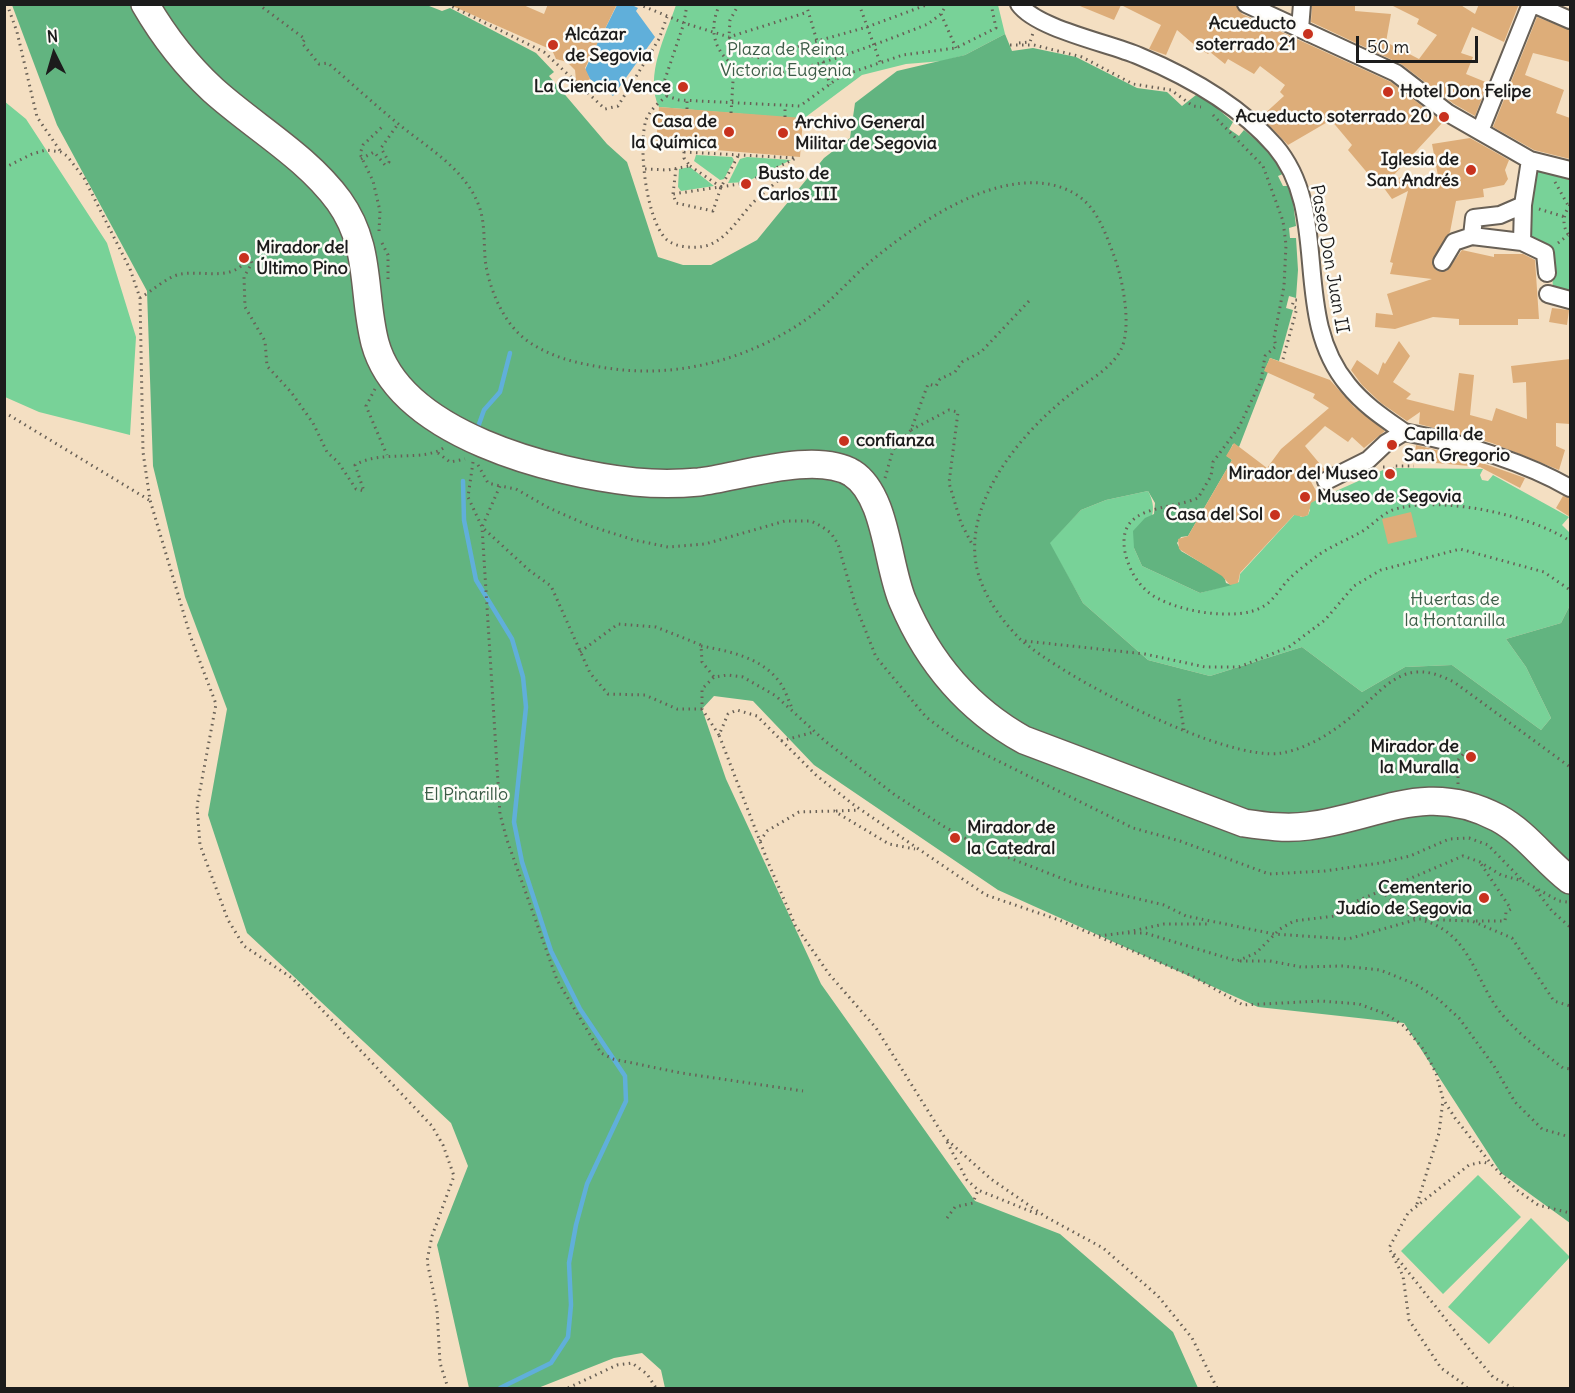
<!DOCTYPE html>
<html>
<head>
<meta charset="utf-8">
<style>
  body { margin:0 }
  #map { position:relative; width:1575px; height:1393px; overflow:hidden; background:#f4dfc2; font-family:Delius,sans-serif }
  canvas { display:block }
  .frame { position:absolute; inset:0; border:6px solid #1c1c1c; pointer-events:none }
  .north { position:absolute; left:24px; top:24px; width:60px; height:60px; -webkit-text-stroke:4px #fdfcf7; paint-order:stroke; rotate:355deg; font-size:16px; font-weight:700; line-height:24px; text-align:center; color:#1c1c1c }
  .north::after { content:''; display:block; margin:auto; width:21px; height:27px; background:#1c1c1c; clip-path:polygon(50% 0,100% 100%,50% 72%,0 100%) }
  .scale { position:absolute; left:1356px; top:36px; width:122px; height:27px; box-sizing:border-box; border:3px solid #1c1c1c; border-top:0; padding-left:8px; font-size:18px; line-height:21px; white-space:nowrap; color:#1c1c1c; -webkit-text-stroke:4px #fdfcf7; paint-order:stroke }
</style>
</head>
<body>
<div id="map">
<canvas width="1575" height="1393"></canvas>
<div class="frame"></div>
<div class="north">N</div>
<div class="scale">50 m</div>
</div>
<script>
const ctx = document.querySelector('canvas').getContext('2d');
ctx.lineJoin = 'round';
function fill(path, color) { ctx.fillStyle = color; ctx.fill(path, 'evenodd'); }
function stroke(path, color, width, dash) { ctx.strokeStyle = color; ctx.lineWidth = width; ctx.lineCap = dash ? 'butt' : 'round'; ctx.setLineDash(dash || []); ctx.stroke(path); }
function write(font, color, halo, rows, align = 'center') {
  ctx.font = font + ' Delius,sans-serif'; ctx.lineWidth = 5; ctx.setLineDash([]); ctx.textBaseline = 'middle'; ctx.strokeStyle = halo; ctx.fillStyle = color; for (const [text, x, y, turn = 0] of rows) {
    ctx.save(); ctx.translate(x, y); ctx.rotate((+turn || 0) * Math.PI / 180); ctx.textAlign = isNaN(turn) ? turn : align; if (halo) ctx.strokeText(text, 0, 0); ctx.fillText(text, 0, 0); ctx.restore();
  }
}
fill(new Path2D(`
  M676,5H998L1005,34L965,55L943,61L906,64L862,75L803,119L659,107C644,76 666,35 676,5Z
  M4,101L26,119L107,243L136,337L130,435L39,412L5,397Z
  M696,155L732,157L734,160L724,179L720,180L694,161Z
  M747,157L791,160L746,182L728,183L740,159Z
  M690,167L714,186L681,191L678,187L679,169Z
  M1537,171L1570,180V295L1553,290L1551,249L1527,239Z
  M1396,468L1483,469L1480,475L1482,480L1488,481L1493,475L1569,517L1562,525L1570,533V605L1561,623L1506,639L1526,667L1551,718L1541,730L1452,665L1405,667L1362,692L1302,647L1210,676L1148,660L1083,603L1049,543L1081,510L1106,500L1148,491C1161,515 1146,527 1134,548L1142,566L1200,593L1239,582L1240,574L1296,513L1301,517L1308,515L1310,510L1307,504L1383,470L1385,479L1397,477Z
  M1478,1175L1521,1217L1443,1294L1401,1251Z
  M1531,1218L1570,1257L1489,1344L1448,1307Z`), '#78d298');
fill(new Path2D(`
  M424,4L442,11L450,8L536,53L554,72L549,76L607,144L627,162L658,257L683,265H711L757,240L824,158L850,138L855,103L897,71L965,55L1005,34L1012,51L1033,48L1076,57L1137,88L1167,92L1182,106L1196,95L1211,103L1233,122L1229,129L1239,136L1244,130L1275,156L1285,173L1278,176L1283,186H1291L1296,226L1289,228L1290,238H1296L1298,270L1296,298L1289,296L1286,308L1293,310L1279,361L1270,358L1265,370L1268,372L1239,447L1233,444L1227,456L1232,460L1188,536L1181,537L1177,543L1181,551L1224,576L1226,583L1232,585L1200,593L1142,566L1134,548L1133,531L1145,518L1154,514L1155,503L1148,491L1106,500L1081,510L1050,543L1083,603L1148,660L1210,676L1302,647L1362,692L1405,667L1452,665L1541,730L1551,718L1526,667L1506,639L1561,623L1570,605V1223L1501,1173L1404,1023L1258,1007L998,890L814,765L753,701L714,696L702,709L726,779L821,984L975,1201L1060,1234L1173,1332L1198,1388H665L661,1370L642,1353L614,1358L538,1388H469L437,1245L468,1166L451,1123L247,933L208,815L227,709L185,597L153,466L147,291L57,125L12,5Z`), '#62b480');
fill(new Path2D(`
  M617,5H632L638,8L636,11L655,37L613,96L590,79L585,70L599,39L604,40L602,35Z`), '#60afda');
stroke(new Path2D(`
  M478,427L484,410L500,392L510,353
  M463,481L464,520L476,580L512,639L523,677L526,707L514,822L522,862L551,951L580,1009L625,1076L626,1101L587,1184L576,1225L569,1263L571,1305L568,1337L551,1363L500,1388`), '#60afda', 4.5);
fill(new Path2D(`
  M448,4H521L544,14L548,4H617L603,33L606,40L598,42L585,68L590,79L581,84L576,80L575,70L567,62L556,59L552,50Z
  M1075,4H1236L1242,14L1391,82L1443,122L1391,178L1438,176L1432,144L1470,138L1509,160L1505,170L1508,179L1504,185L1483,189L1484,197L1456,201L1450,232L1432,262L1437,271H1447L1462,250L1494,257V254H1523L1535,260L1539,319H1518V325H1459V319L1433,317L1395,329L1375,327L1376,313L1393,315L1387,294L1432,279L1390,274L1393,263L1390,262L1408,191L1392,199L1378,180L1375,182L1348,150L1352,145L1331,120L1288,145L1261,117L1284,96L1280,92L1285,85L1260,66L1254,74L1228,59L1225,64L1210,52L1208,54L1198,48L1177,30L1166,55L1149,49L1161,25L1121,5L1114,20Z
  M1312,4H1355V11L1391,14L1386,42L1419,59L1437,35L1417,24L1419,19L1389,4H1459L1475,14L1479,4H1519L1504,42L1472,27L1461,53L1473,57L1466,74L1488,83L1475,116L1454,104L1401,64L1311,22Z
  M1537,17L1570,30V62L1533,53L1525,75L1564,90L1556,113L1570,118V159L1534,150L1493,127Z
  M659,107L803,118L800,157L656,145Z
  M1552,308L1569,310L1567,325L1549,322Z
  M1399,341L1410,356L1393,382L1411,394L1406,399L1454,411L1459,373L1474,375L1470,415L1492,421L1496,408L1527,419L1526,382L1513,383L1511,366L1570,359V424L1556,423V446L1565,450L1559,470L1492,443L1419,424L1420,412L1407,421L1381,403L1362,385L1351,370L1357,360L1378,375L1383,362L1385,364Z
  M1270,358L1330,380L1354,407L1385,431L1364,448L1352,437L1348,442L1325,426L1305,446L1325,470L1310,480L1320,498L1311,503L1308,515L1303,517L1294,515L1240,573L1238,583L1230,585L1222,576L1179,549L1178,539L1188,536L1232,460L1226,456L1234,443L1267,468L1281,449L1329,408L1313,398L1315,394L1264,371Z
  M1416,445L1465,457L1525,478L1520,488L1480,467L1414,461Z
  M1563,496L1570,498V517L1556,508Z
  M1411,512L1417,537L1388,544L1382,519Z`), '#ddad79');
const street = new Path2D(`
  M1019,4C1037,29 1109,43 1139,56C1187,76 1240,106 1275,146C1333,214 1289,314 1348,385C1364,405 1384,418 1404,432
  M1246,4L1396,73L1448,113L1530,160L1570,170
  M1533,4L1570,20
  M1300,29L1302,4
  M1480,131L1531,4
  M1523,205L1522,242L1472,236L1474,218L1500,215L1523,205L1530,160
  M1522,242L1545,253L1547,273
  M1442,262L1454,242L1472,236
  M1548,294L1570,300
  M1326,481L1368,460L1386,443L1404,432C1461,443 1519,459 1570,488`);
const primary = new Path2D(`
  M145,4C163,35 187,66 213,90C254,127 306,156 339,201C372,247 362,293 375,343C400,435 553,473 635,482C656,484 678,484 699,482C740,477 815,451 852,473C887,495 887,566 903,602C928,661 968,709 1024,740L1244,823C1265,826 1286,829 1308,826C1379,817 1426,780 1498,818C1526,833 1545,861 1570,880`);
stroke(street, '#686056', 20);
stroke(primary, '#686056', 30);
stroke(new Path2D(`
  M7,4L17,32L37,117L61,152
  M258,4L305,39L302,43L319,64L328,63C351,83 373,103 396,122C426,147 465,168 479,206C486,225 483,246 486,266C491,293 505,326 529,342C554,359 584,365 614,369C683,378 755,357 811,316C833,300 850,279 870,262C918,222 1013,155 1077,195C1097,208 1105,232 1113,253C1122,276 1130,317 1124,341C1118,367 1086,381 1068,396C1014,439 949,520 985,591C993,608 1007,626 1020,639C1062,677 1227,763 1282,753C1310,748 1338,729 1359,710C1376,695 1393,674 1416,672C1431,671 1441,676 1454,682L1570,767
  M447,4L544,52L605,109L618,106L659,39L667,17
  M638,4L684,23L729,37L808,12
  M687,4L684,23L663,85L667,96L679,100L800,106L841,76L903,55L956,48L996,28L991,4
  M720,4C713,18 711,35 719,49C726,62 740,72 755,74C789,80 892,38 928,24L941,14L947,4
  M739,4L730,20L729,37L741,52L757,58L867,27L929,4
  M806,4L830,85
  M859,4L880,62
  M941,14L956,48
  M1019,43L1030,42L1033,33
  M1010,45H1034L1082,57L1133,84L1171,90L1193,106L1201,107
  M667,96C659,102 650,110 646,120C638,146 646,219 666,239C675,248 697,249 709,245C731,236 741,213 758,198C769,188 781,178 793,168
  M687,109V100
  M731,113L734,65
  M1213,115L1263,166L1283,221L1286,245L1284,286L1274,338L1276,346L1265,356L1261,381L1239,427L1213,462L1211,476L1198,498C1168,511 1116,504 1125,552C1128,566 1135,581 1147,591C1169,611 1238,623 1264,606C1274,600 1281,587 1289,579C1297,571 1308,563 1317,556C1331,546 1347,540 1361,532C1375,524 1382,512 1399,508C1447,497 1530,515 1570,541
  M785,117V105
  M684,152L796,158L746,183L673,194L676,203L713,211L721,187L738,156
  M361,159L374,152L385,165L389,162L381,148L398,124
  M690,166L721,187
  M4,168L32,154L46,150L61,152L67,156L84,178L130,269L140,298L143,452L150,500L191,638L216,704L197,806L200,845L228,920L244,946L292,978L432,1126L443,1145L454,1176L432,1236L427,1261L437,1309L440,1363L448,1388
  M645,169L667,170L690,166L684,158V147
  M1555,182L1569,207
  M673,194L676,168
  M1570,205C1562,216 1562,227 1570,237
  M1539,209L1565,217
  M379,231L380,211L373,181L360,154L363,145L383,126
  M382,243L388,255V280
  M1558,243L1568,235
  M249,256L252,263L244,277L245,307L265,341L267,366L291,392L313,423L327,452L338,462L356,489L364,491L355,465C382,449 423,463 445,447
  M140,298C152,291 168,276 181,274C204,270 235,283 249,256
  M1283,359L1297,308L1292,306L1294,300H1298
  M375,389L366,406L387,455
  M4,412L149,500
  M911,430L949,410L958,412L949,483L961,523L972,544
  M438,453L450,462L465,459
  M473,462L468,497L482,527L500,814L507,840L557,980L601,1053L613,1059L681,1073L803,1091
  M478,465L488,483L500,486
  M1383,467H1386L1387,470L1394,469V466H1414
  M885,478L893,450L911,430L928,384L936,386L940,379L955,372L962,362L981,352L1030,300
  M1025,641L1145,654L1205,667H1239L1289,647L1325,620L1354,586L1381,570L1460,549L1544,572L1570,590
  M701,646C728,651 760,657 778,680C785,688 788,700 793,710
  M580,652L618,624L656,627L701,645L702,662L714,677
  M1179,699L1184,730
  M702,709H677L645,695L608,694L590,673L551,586L530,571L482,527L500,486L516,489L549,508L590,526L634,540L668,547L705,544L785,521H811L821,526L831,533L838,544L855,604L876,657L926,717L958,741L1133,828L1180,841L1269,874L1325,871L1380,863L1410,856L1449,839L1469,838L1488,845L1523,881
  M719,735L702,709V689L714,677L728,675L743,677L776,696L825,741L895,795L943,826L979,846L1076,884L1164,905L1186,916L1274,934L1348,939L1418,919L1472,921L1512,938L1554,1001L1570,1006
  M781,741L814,732
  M1458,784V760L1465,752L1470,751
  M836,811L860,810
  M760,841L767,831L799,812L834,811L889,844L915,849
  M1536,890L1552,911L1570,927
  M1381,891L1410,916L1418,919
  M1425,921C1468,934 1474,975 1497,1008C1514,1031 1540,1050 1563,1068L1570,1069
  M1476,921H1505L1506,912L1511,909L1481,864
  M1128,932L1164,924H1208
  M1122,933H1145L1237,961L1256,953L1280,929L1294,921L1335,916L1357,901L1463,856L1480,862L1501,875L1523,881L1559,901L1567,902
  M1099,936L1122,933
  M1240,961H1270L1301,967L1342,966L1380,970L1415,984L1438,999L1459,1018L1494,1066L1515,1102L1542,1129L1570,1137
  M947,1142L967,1180L978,1190L1040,1215
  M1417,1204L1439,1133L1443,1100
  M947,1218L955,1207L973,1203L978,1190
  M1394,1254L1470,1350L1493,1377L1513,1388
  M568,1388L617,1365L632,1363L647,1374L656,1388
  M1217,1388L1192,1338L1158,1296L1103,1248L1046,1217L991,1179L945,1138L876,1028L829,974L795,925L768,862L719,735L728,714L737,710L757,716L817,776L854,805L986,895L1059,920L1192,976L1243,1005L1321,1001L1359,1004L1386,1014L1404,1026L1424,1050L1436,1073L1443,1099L1455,1118L1492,1165L1517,1190L1538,1205L1570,1213
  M1467,1388L1465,1385L1441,1368L1409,1320L1403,1276L1389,1248L1408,1213L1469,1165L1483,1162L1490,1164`), '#686056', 3, [1.5, 4.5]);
stroke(street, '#fff', 16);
stroke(primary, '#fff', 27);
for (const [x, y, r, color] of [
  [1308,34,6,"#c8321e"],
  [553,45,6,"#c8321e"],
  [683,87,6,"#c8321e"],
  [1388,92,6,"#c8321e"],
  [1444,117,6,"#c8321e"],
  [729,132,6,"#c8321e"],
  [783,133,6,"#c8321e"],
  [1471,170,6,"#c8321e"],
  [746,184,6,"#c8321e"],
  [244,258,6,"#c8321e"],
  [844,441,6,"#c8321e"],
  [1392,445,6,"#c8321e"],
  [1390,474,6,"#c8321e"],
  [1305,497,6,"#c8321e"],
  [1275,515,6,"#c8321e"],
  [1471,757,6,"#c8321e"],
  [955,838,6,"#c8321e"],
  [1484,898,6,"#c8321e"]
]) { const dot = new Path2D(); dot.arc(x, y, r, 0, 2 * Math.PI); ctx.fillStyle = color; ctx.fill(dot); stroke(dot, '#fdfcf7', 2); }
write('bold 18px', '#1c1c1c', '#fdfcf7', [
  ["Acueducto",1296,24],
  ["soterrado 21",1296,45],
  ["Alcázar",565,35,"left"],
  ["de Segovia",565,56,"left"],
  ["La Ciencia Vence",671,87],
  ["Hotel Don Felipe",1400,92,"left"],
  ["Acueducto soterrado 20",1432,117],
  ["Casa de",717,122],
  ["la Química",717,143],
  ["Archivo General",795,123,"left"],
  ["Militar de Segovia",795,144,"left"],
  ["Iglesia de",1459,160],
  ["San Andrés",1459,181],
  ["Busto de",758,174,"left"],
  ["Carlos III",758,195,"left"],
  ["Mirador del",256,248,"left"],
  ["Último Pino",256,269,"left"],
  ["Capilla de",1404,435,"left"],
  ["San Gregorio",1404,456,"left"],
  ["confianza",856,441,"left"],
  ["Mirador del Museo",1378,474],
  ["Museo de Segovia",1317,497,"left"],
  ["Casa del Sol",1263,515],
  ["Mirador de",1459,747],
  ["la Muralla",1459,768],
  ["Mirador de",967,828,"left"],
  ["la Catedral",967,849,"left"],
  ["Cementerio",1472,888],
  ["Judío de Segovia",1472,909]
], 'right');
write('18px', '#3c5c47', '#fdfcf7', [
  ["Plaza de Reina",786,50],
  ["Victoria Eugenia",786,71],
  ["Huertas de",1455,600],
  ["la Hontanilla",1455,621],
  ["El Pinarillo",466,795]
]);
write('18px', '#1c1c1c', '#fdfcf7', [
  ["Paseo Don Juan II",1329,259,80]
]);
</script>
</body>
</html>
